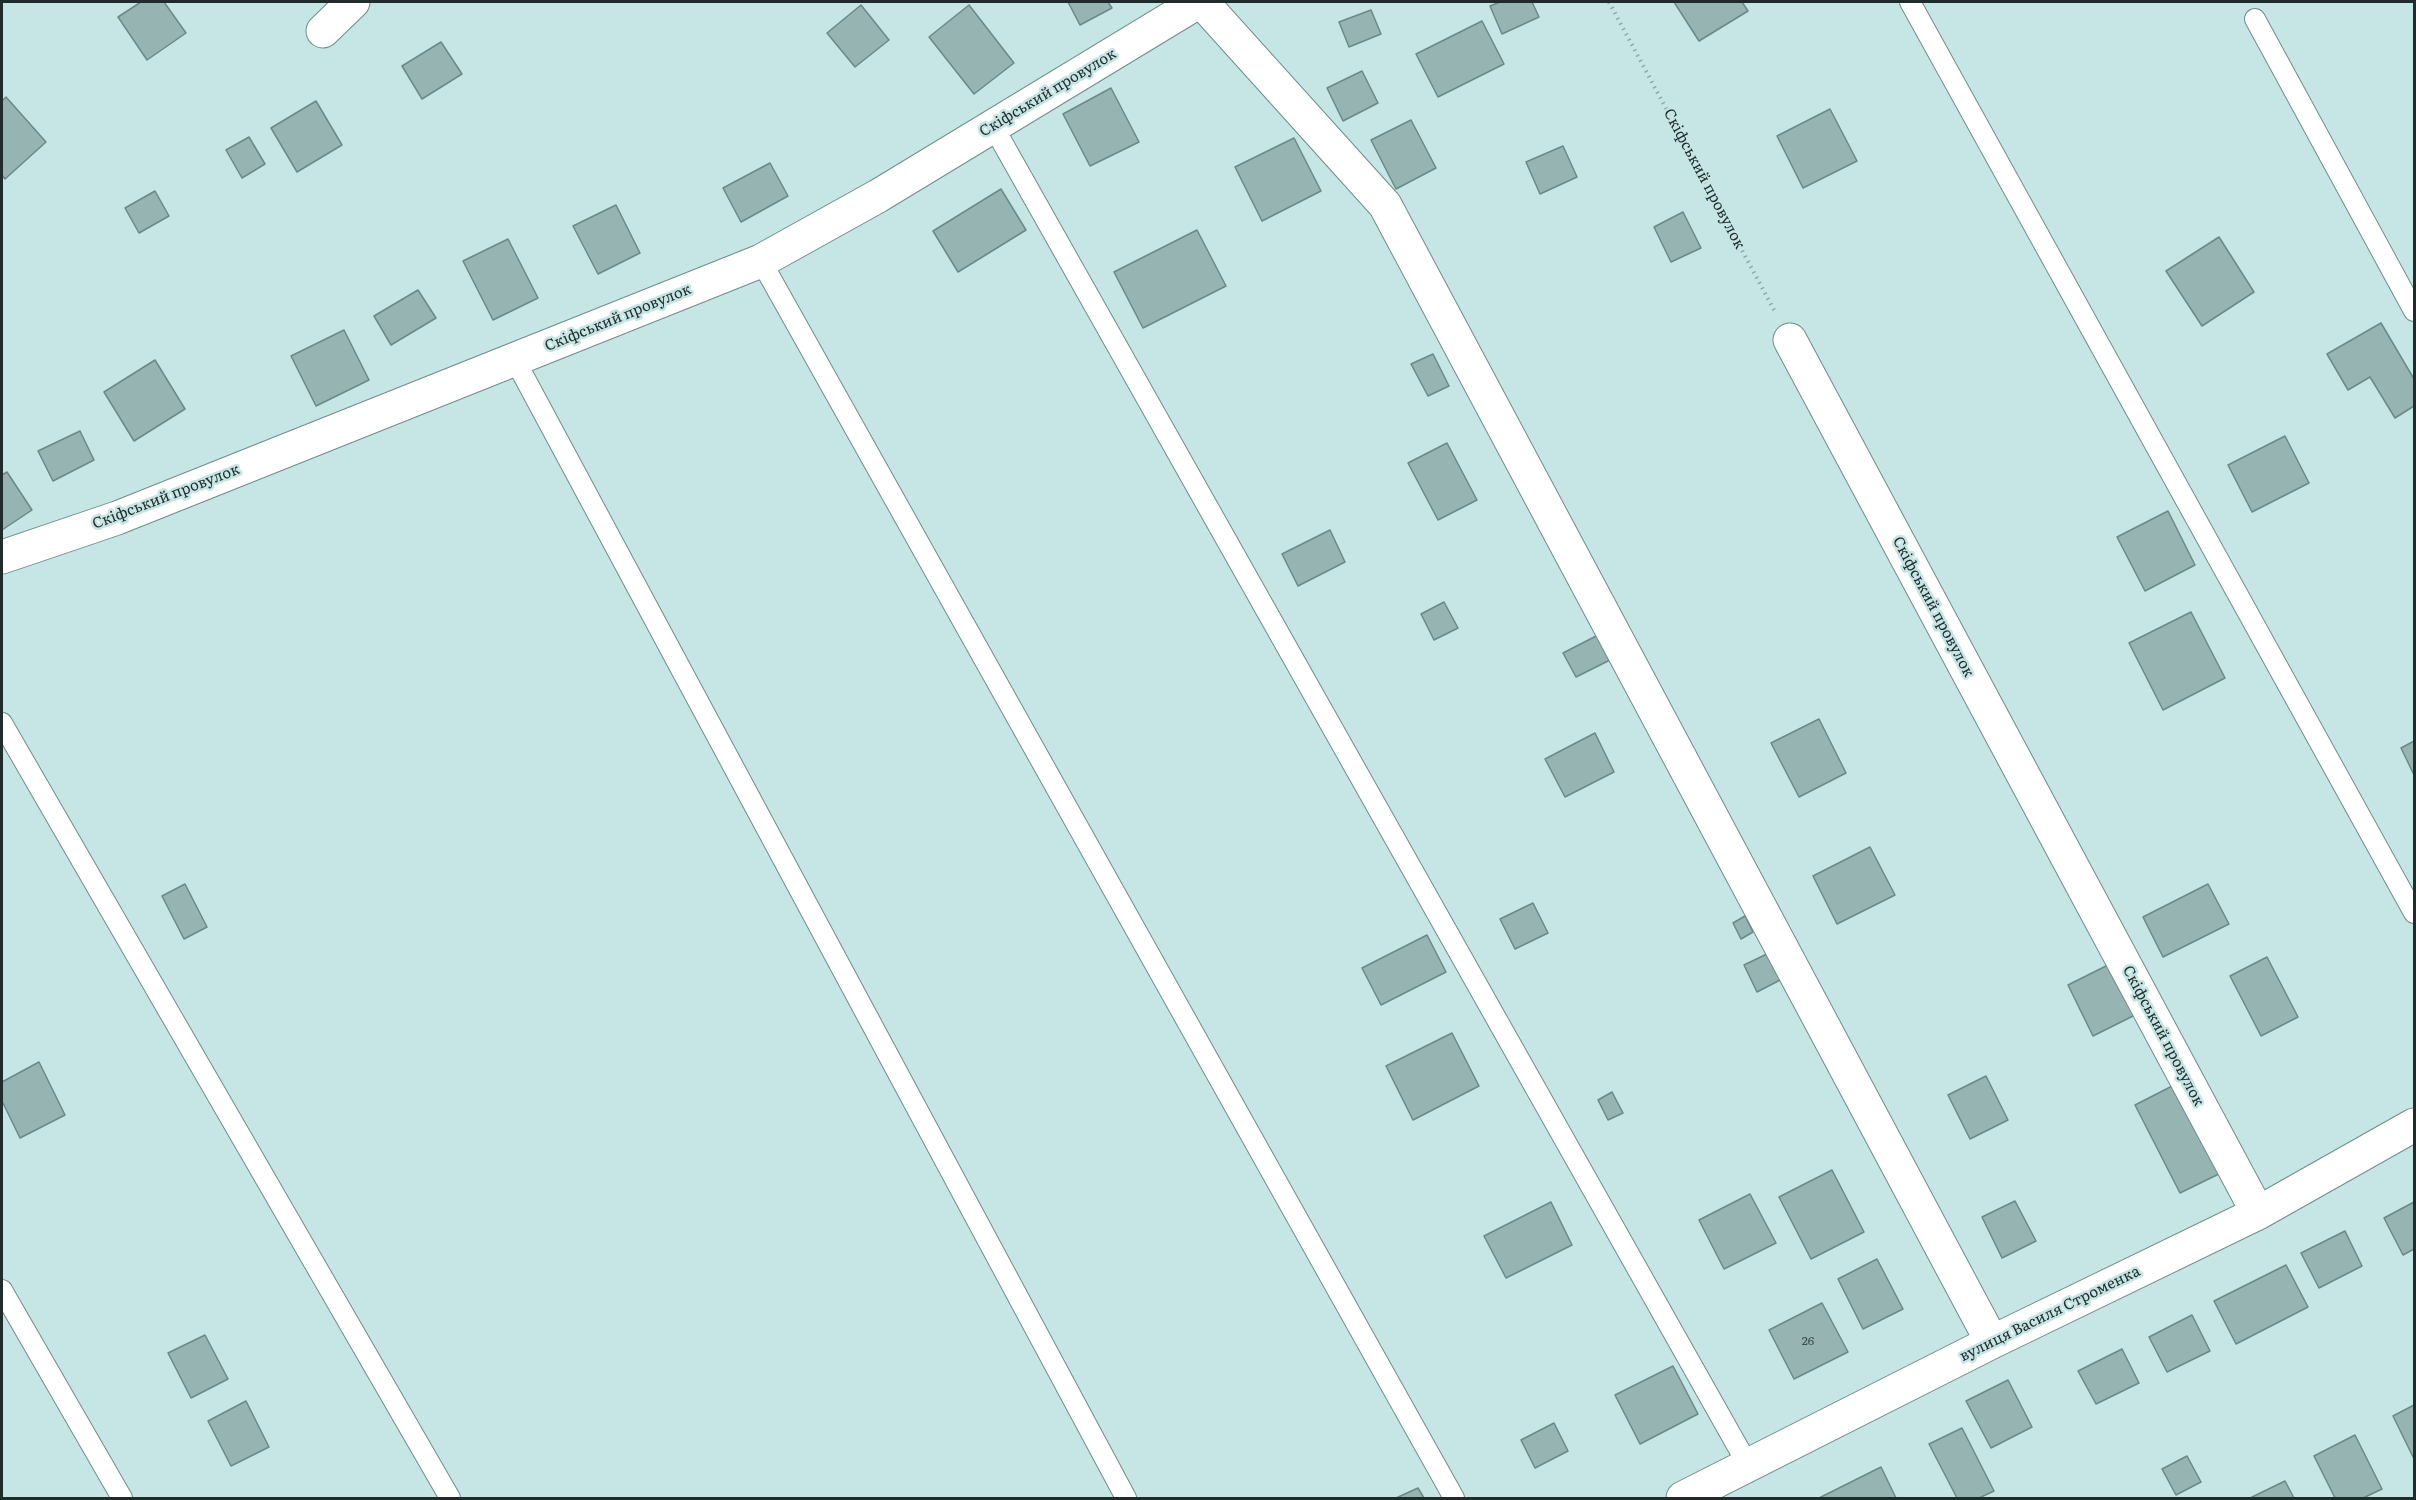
<!DOCTYPE html>
<html>
<head>
<meta charset="utf-8">
<style>
  body { margin:0 }
  #map { position:relative; width:2416px; height:1500px; overflow:hidden; background:#c5e6e4; font-family:Literata,serif }
  canvas { display:block }
  .frame { position:absolute; inset:0; border:3px solid #1f2c2b; pointer-events:none }
</style>
</head>
<body>
<div id="map">
<canvas width="2416" height="1500"></canvas>
<div class="frame"></div>
</div>
<script>
const ctx = document.querySelector('canvas').getContext('2d');
ctx.lineJoin = 'round';
function fill(path, color) { ctx.fillStyle = color; ctx.fill(path, 'evenodd'); }
function stroke(path, color, width, dash) { ctx.strokeStyle = color; ctx.lineWidth = width; ctx.lineCap = dash ? 'butt' : 'round'; ctx.setLineDash(dash || []); ctx.stroke(path); }
function write(font, color, halo, rows, align = 'center') {
  ctx.font = font + ' Literata,serif'; ctx.lineWidth = 5; ctx.setLineDash([]); ctx.textBaseline = 'middle'; ctx.strokeStyle = halo; ctx.fillStyle = color; for (const [text, x, y, turn = 0] of rows) {
    ctx.save(); ctx.translate(x, y); ctx.rotate((+turn || 0) * Math.PI / 180); ctx.textAlign = isNaN(turn) ? turn : align; if (halo) ctx.strokeText(text, 0, 0); ctx.fillText(text, 0, 0); ctx.restore();
  }
}
const building = new Path2D(`
  M141,2H164L186,33L147,60L118,17Z
  M1068,2H1108L1112,8L1080,25Z
  M1500,2H1532L1539,17L1502,34L1490,6Z
  M1674,2H1742L1748,11L1699,41Z
  M861,5L889,40L855,67L827,33Z
  M969,5L1014,63L974,94L929,37Z
  M1371,10L1381,34L1349,47L1339,22Z
  M1482,21L1504,64L1438,97L1416,54Z
  M441,42L462,74L422,99L402,66Z
  M1362,71L1378,103L1343,121L1327,88Z
  M1111,88L1139,142L1090,166L1063,114Z
  M6,97L46,142L5,179L2,175V101Z
  M316,101L342,145L297,172L271,128Z
  M1830,109L1857,161L1803,188L1777,136Z
  M1411,120L1436,168L1396,189L1371,140Z
  M249,137L265,164L242,178L226,150Z
  M1294,138L1321,191L1262,221L1235,167Z
  M1563,146L1577,177L1540,194L1526,162Z
  M770,163L788,196L741,222L723,188Z
  M1001,189L1026,230L958,272L933,231Z
  M155,191L169,216L139,233L125,208Z
  M616,205L640,253L598,274L573,226Z
  M1683,212L1701,248L1671,262L1654,227Z
  M1197,230L1226,286L1143,328L1114,272Z
  M2219,237L2254,292L2202,326L2166,271Z
  M508,239L538,298L493,320L463,261Z
  M418,290L436,318L391,345L374,316Z
  M2381,323L2414,379V406L2395,418L2370,377L2348,390L2327,354Z
  M344,330L369,380L316,406L291,356Z
  M1433,354L1449,386L1428,396L1411,364Z
  M155,360L185,409L134,441L104,392Z
  M80,431L94,460L53,481L38,451Z
  M2285,436L2309,483L2252,512L2228,465Z
  M1447,443L1477,500L1438,520L1408,463Z
  M7,472L32,510L2,530V475Z
  M2168,511L2195,565L2145,591L2117,537Z
  M1330,530L1345,562L1298,586L1282,554Z
  M1444,602L1458,628L1434,640L1421,614Z
  M2191,612L2225,678L2163,710L2129,643Z
  M1600,634L1612,659L1576,677L1563,653Z
  M1819,719L1846,773L1799,797L1771,743Z
  M1595,733L1614,772L1565,797L1545,759Z
  M2414,741V775L2401,748Z
  M1870,847L1895,895L1837,924L1813,876Z
  M185,884L207,927L184,939L162,896Z
  M2208,884L2229,924L2163,957L2143,917Z
  M1533,903L1548,933L1515,949L1500,919Z
  M1745,916L1753,932L1741,939L1733,923Z
  M1427,935L1446,972L1381,1005L1362,968Z
  M1771,952L1784,978L1757,992L1744,965Z
  M2267,957L2298,1017L2261,1036L2230,976Z
  M2112,963L2137,1014L2093,1036L2068,985Z
  M1452,1033L1479,1086L1413,1120L1386,1066Z
  M39,1062L65,1115L20,1138L2,1101V1082Z
  M1986,1076L2008,1120L1970,1139L1948,1095Z
  M2182,1081L2227,1170L2180,1193L2135,1105Z
  M1612,1092L1623,1113L1608,1120L1598,1100Z
  M1832,1170L1864,1232L1811,1259L1779,1197Z
  M1750,1194L1776,1243L1724,1269L1699,1220Z
  M2015,1201L2036,1241L2002,1258L1982,1217Z
  M1551,1202L1572,1245L1506,1278L1484,1236Z
  M2414,1202V1249L2403,1255L2384,1218Z
  M2345,1231L2362,1266L2319,1288L2301,1253Z
  M1877,1259L1903,1309L1863,1329L1838,1279Z
  M2286,1265L2308,1307L2236,1344L2214,1301Z
  M1822,1303L1848,1352L1794,1379L1769,1330Z
  M2192,1315L2210,1351L2167,1372L2149,1337Z
  M205,1335L228,1379L191,1398L168,1353Z
  M2122,1349L2139,1383L2096,1404L2078,1371Z
  M1673,1366L1698,1414L1640,1444L1615,1395Z
  M2008,1380L2032,1427L1991,1448L1966,1401Z
  M246,1401L269,1447L231,1466L208,1421Z
  M2414,1405V1459L2393,1416Z
  M1554,1423L1568,1451L1535,1468L1521,1440Z
  M1962,1428L1994,1491L1979,1498H1957L1929,1444Z
  M2355,1435L2382,1489L2363,1498H2335L2314,1456Z
  M2187,1456L2201,1482L2176,1495L2162,1469Z
  M1881,1467L1896,1498H1819Z
  M2285,1481L2294,1498H2250Z
  M1418,1488L1424,1498H1396Z`);
fill(building, '#95b4b2');
stroke(building, '#6a8987', 1.5);
const lane = new Path2D(`
  M1910,2L2414,913
  M2255,19L2414,311
  M993,126L1748,1465
  M761,261L1454,1498
  M515,360L1126,1498
  M2,723L450,1498
  M2,1290L122,1498`);
const street = new Path2D(`
  M1202,2L1385,205L1992,1342
  M323,31L353,2
  M1790,340L2258,1213
  M2,557L117,518L761,261L878,196L1198,2
  M1683,1498L1992,1342L2258,1213L2414,1125`);
stroke(lane, '#6f8d8b', 22);
stroke(street, '#6f8d8b', 35);
stroke(new Path2D(`
  M1609,2L1774,310`), '#8fa9a8', 4, [1.5, 4.5]);
stroke(lane, '#fff', 20);
stroke(street, '#fff', 33);
write('12px', '#3c4e4d', null, [
  ["26",1808,1341]
]);
write('15px', '#1f2c2b', '#c5e6e4', [
  ["Скіфський провулок",1048,93,-31],
  ["Скіфський провулок",1704,179,62],
  ["Скіфський провулок",618,318,-22],
  ["Скіфський провулок",166,497,-21],
  ["Скіфський провулок",1933,607,62],
  ["Скіфський провулок",2163,1036,62],
  ["вулиця Василя Строменка",2050,1314,-26]
]);
</script>
</body>
</html>
